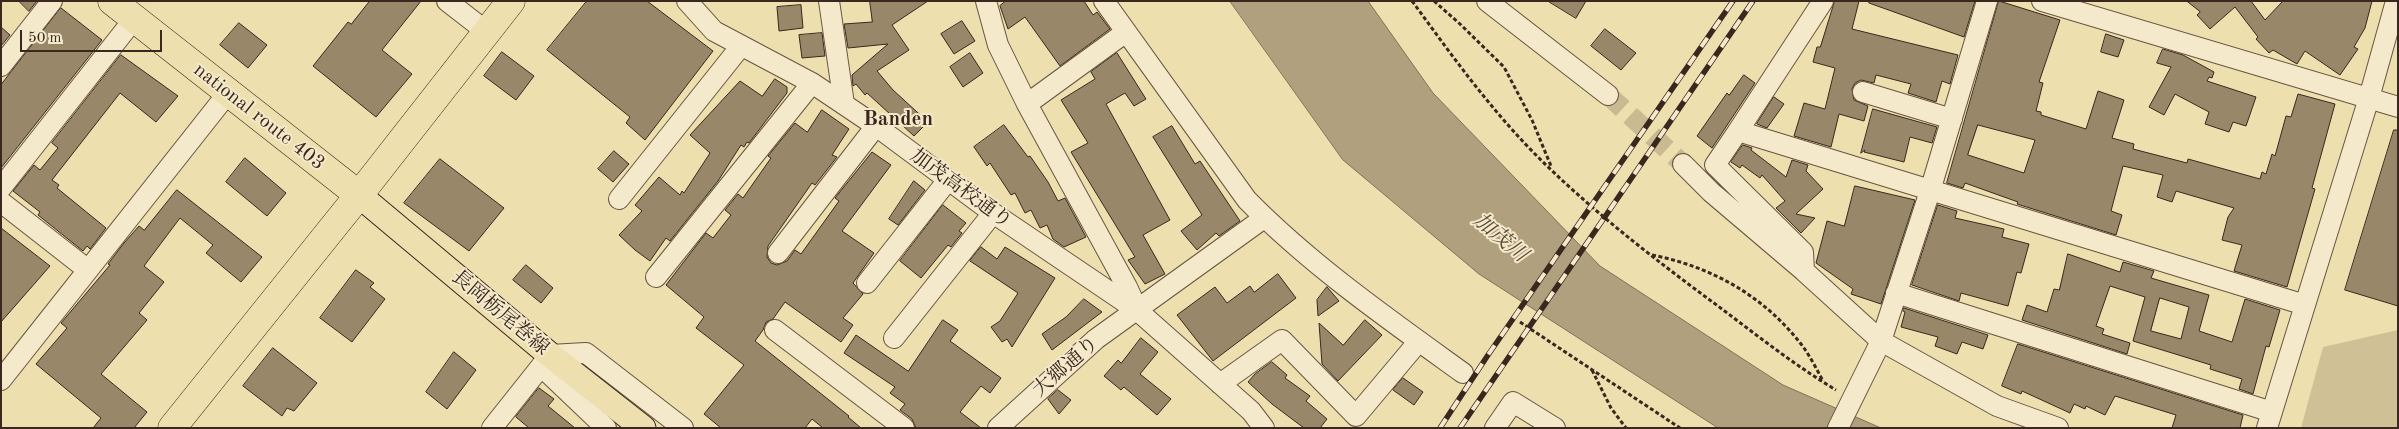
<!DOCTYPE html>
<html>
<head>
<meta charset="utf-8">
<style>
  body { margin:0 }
  #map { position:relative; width:2399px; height:429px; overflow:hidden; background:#eedfaf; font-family:"Old Standard TT",serif }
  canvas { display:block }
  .frame { position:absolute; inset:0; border:2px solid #3a271e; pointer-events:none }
  .scale { position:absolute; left:20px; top:30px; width:142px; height:22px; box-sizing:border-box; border:2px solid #3a271e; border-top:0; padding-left:6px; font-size:15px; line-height:18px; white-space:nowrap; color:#3a271e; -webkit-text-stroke:4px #f4eacb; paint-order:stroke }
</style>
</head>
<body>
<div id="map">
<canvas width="2399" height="429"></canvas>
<div class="frame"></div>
<div class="scale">50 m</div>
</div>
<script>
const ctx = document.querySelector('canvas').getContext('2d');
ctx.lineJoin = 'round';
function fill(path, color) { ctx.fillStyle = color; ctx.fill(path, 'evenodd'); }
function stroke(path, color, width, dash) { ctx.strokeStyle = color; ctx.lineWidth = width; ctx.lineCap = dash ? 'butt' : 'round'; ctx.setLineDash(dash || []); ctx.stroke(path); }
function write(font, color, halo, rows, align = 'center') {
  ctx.font = font + ' "Old Standard TT","Noto Serif JP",serif'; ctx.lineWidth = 4; ctx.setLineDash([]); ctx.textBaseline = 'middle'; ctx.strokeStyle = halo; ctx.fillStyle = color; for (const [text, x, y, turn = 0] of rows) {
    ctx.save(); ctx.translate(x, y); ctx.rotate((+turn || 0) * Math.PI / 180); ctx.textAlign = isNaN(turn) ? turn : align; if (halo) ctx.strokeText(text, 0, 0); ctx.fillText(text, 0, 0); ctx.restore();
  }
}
fill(new Path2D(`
  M2398,330V428H2301L2323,347Z`), '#cfc096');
const water = new Path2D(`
  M1230,1H1368L1433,93L1600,266L1783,385L1881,428H1718L1479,274L1343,160Z`);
fill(water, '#b1a07e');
stroke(water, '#817058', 1);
const building = new Path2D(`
  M19,1H37L29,11Z
  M370,1H421L382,50L412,74L376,117L313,66L348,22L351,24Z
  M587,1H647L713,51L645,140L626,123L630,117L547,50Z
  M870,1H928L892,25L909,50L877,71L893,90L928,122L914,136L867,93L865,95L856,84L853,86L852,75L888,44L848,48L844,24L872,22Z
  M1006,1H1084L1093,15L1097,12L1110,29L1060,66L1025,17L1008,29L1000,6Z
  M1548,1H1586L1576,18Z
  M1835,1H1859L1852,29L1958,55L1950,84L1942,81L1936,102L1908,93L1911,84L1876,75L1874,83L1861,80L1855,83L1852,89L1854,100L1868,106L1864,121L1839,114L1831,147L1794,136L1804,103L1825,109L1835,68L1813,62L1817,47H1820Z
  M1870,1H1975L1964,37L1869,3Z
  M1999,1L2060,20L2039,82L2043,83L2036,111L2041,112V115L2086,129L2098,91L2124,100L2112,138L2134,144L2133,149L2187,163L2188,159L2260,179L2262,172L2266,174L2272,154L2275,156L2286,116L2291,117L2298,94L2335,104L2312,188L2315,189L2287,287L2234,271L2242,245L2222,240L2228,217L2234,208L2176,191L2172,202L2157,197L2163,175L2123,166L2111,211L2122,215L2116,235L2017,204L2018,202L1965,183L1963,188L1947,183ZM1978,125L2035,140L2024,173L1968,155Z
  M2187,1H2251L2265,20L2283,1H2372L2365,28L2354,47L2358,49L2340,75L2305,51L2297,64L2273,50L2269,53L2256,39L2258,37L2235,7L2210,29L2197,15L2200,12Z
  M801,5L803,28L779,31L777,7Z
  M61,8L102,40L1,168V85Z
  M962,21L975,41L954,54L941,34Z
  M239,23L267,45L248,68L220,45Z
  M1,27L10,35L1,46Z
  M1605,29L1636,53L1621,70L1591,46Z
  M822,33L825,56L802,58L799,35Z
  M2106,34L2124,40L2118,57L2101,52Z
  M2163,49L2183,55L2214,72L2212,78L2209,77L2207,81L2256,97L2246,126L2233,122L2229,132L2205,124L2209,112L2175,94L2164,115L2149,107L2171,67L2157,63Z
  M502,52L534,76L516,100L484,76Z
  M970,53L983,73L963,87L950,67Z
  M1117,53L1146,99L1134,106L1125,93L1106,104L1170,220L1143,235L1165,274L1145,284L1128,260L1135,257L1071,152L1088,143L1061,100L1095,79L1091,72Z
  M121,55L178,96L156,122L120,93L52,180L59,185L57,188L106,228L90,249L87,246L83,251L38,215L40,212L13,191L34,165L40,170L58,148L52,143Z
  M1744,75L1755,83L1712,148L1697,136L1727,93L1729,95Z
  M775,79L787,87V93L749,143L747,142L744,147L741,145L718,181L670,241L666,238L650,261L635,250L619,235L642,211L635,205L659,177L680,195L682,191L684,193L710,153L690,135L740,81L762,96Z
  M1774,97L1784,104L1767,128L1757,124Z
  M1873,109L1937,127L1932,143L1910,137L1904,162L1864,152L1865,150L1861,153Z
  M822,110L849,129L832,155L837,157L815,185L812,183L768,246L767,257L771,263L777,265L787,261L795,250L801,254L839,201L835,198L872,152L891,165L842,231L874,253L853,283L863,294L843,318L853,325L841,342L785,302L773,319L766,322L763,330L755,341L849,416L848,417L861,428H823L812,419L805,428H721L704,414L744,365L696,328L704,317L666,285L706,233L713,238L731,215L725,210L738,194L743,198L771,158L768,156L795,123L807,132Z
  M1004,125L1028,157L1030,156L1048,182L1058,201L1065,198L1086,237L1064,247L1053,239L1047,225L1040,228L1031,210L1025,213L1015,193L1011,195L990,163L987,166L974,147Z
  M1172,126L1195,164L1200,161L1240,221L1219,236L1216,233L1197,250L1181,231L1202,215L1153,137Z
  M2394,130H2398V306L2345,290Z
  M1743,145L1752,148L1751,150L1786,177L1792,160L1808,165L1806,171L1823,189L1796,214L1815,218L1801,233L1776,208L1785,201L1762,175L1760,178L1742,165L1740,168L1731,162Z
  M614,151L629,164L613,182L598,169Z
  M245,158L286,193L267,216L226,182Z
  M440,159L504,208L469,251L404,203Z
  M914,181L925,190L898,225L889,219Z
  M1855,186L1915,200L1881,304L1851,294L1853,289L1816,263L1827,221L1844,226Z
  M177,190L262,257L241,282L206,253L213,245L180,218L144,266L164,282L139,313L147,320L101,374L147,412L134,428H93L101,418L36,364L67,328L61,323L110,265L108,264L124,243L139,226L144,230Z
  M943,205L966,223L959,231L962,233L951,247L948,245L921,278L900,261Z
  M1938,205L1957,211L1955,218L2004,229L2002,237L2029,244L2021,273L2017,272L2008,306L1961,293L1959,301L1912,285Z
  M1,228L50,266L1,322Z
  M981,247L997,259L1005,247L1055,278L1012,347L1007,339L1002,342L991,327L1000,321L1018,293L970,261Z
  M2068,254L2120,272L2123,262L2154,271L2151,278L2209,295L2199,331L2232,342L2245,299L2280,310L2269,347L2266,346L2253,394L2239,389L2242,379L2210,369L2211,365L2133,341L2145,297L2110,286L2096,326L2104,329L2102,334L2130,343L2127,354L2022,320L2027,305L2047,312L2054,289L2059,290ZM2160,298L2189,307L2181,339L2151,331Z
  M526,265L553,288L541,303L513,280Z
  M356,270L374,283L370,287L385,299L352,342L320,318Z
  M1278,274L1296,298L1213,361L1177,315L1215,287L1227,303L1250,286L1254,292Z
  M1327,287L1339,301L1318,316L1317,300Z
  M1084,299L1102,312L1052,350L1042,334L1066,317Z
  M1904,308L1988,335L1983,349L1962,342L1957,354L1935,346L1938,337L1901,327L1905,312L1903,311Z
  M943,320L958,330L950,341L1001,378L990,393L981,386L960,412L981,428H916L912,419L900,410L905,404L890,393L895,387L844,353L856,335L908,371Z
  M1365,320L1382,335L1338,381L1322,364L1319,323L1343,345Z
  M1141,338L1158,352L1140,374L1171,399L1157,415L1124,387L1121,390L1104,376L1118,360L1121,363Z
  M2018,344L2243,415L2240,428H2172L2176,415L2115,396L2105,415L2086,406L2085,409L2074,404L2070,413L2022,391L2021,394L2002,386Z
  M273,348L317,383L294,411L287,408L282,416L243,386Z
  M454,352L476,370L447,409L426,392Z
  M1272,362L1287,375L1285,378L1310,396L1306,401L1327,419L1320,428H1304L1272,404L1248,382L1255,374Z
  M1403,378L1423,392L1414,405L1393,390Z
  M539,388L554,399L548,406L575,428H529L516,417Z
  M1058,390L1071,400L1059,414L1048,399Z`);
fill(building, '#988769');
stroke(building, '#3a271e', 1);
stroke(new Path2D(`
  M1608,95L1683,164`), '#caba92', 20, [20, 10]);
const minor = new Path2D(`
  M447,1L487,32
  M687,1L714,31L812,83L876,126L993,213L1138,311
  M829,1L844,104
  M986,1L998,45L1027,104L1127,287L1138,311L1251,411L1264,428
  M1104,1L1247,200C1311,265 1388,319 1463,373
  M1487,1L1608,95
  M1823,1L1738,131L2305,305
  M2042,1L2398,107
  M1,66L52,1
  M1863,92L1952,119
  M1027,104L1126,32
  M1738,131L1715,165L1803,252L1804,271
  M1683,164L1711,192L1804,271L1881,341L1997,406L2058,428
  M1,188L134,19
  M619,199L741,46
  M1,202L88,270
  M778,253L876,126
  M656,277L812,83
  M867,283L948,180
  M1896,293L2272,412
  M775,330L904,428
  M894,338L993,213
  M541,366L606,428
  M1,380L228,93
  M1220,384L1282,340L1356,416L1419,341
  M492,428L550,355L586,353L683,428
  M998,428L1096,339L1264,218
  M1495,428L1513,402L1555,428
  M1838,428L1881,341L1930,191L1987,1
  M2267,428L2369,98L2396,1`);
const major = new Path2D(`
  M359,195L550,355L643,428`);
const highway = new Path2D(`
  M112,1L359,195
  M172,428L359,195L511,1`);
stroke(minor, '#675542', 22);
stroke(major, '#3a271e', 27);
stroke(highway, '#3a271e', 29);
stroke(new Path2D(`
  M1412,1C1450,53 1488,106 1533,152C1588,208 1658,262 1722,309C1759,337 1796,366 1836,390
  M1434,1L1460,24L1504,67L1532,120L1551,166
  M1652,255C1713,267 1766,297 1804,348C1811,358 1817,370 1823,381
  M1520,322L1680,428
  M1592,370L1611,408L1626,428`), '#3a271e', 3, [4, 2.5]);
stroke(minor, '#f4eacb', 20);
stroke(major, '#eedfaf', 25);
stroke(highway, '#eedfaf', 28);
const rail = new Path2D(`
  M1440,428L1488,355L1733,1
  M1460,428L1753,1`);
stroke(rail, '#3a271e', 5.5);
stroke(rail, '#f4eacb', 4, [11]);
write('20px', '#3a271e', '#f4eacb', [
  ["national route 403",259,117,38],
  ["加茂高校通り",961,189,36],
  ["長岡栃尾巻線",500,313,40],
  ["大郷通り",1066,367,-41]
]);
write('bold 21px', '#3a271e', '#f4eacb', [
  ["Banden",898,119]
]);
write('italic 21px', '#5e4b3b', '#f4eacb', [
  ["加茂川",1500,238,40]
]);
</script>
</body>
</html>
